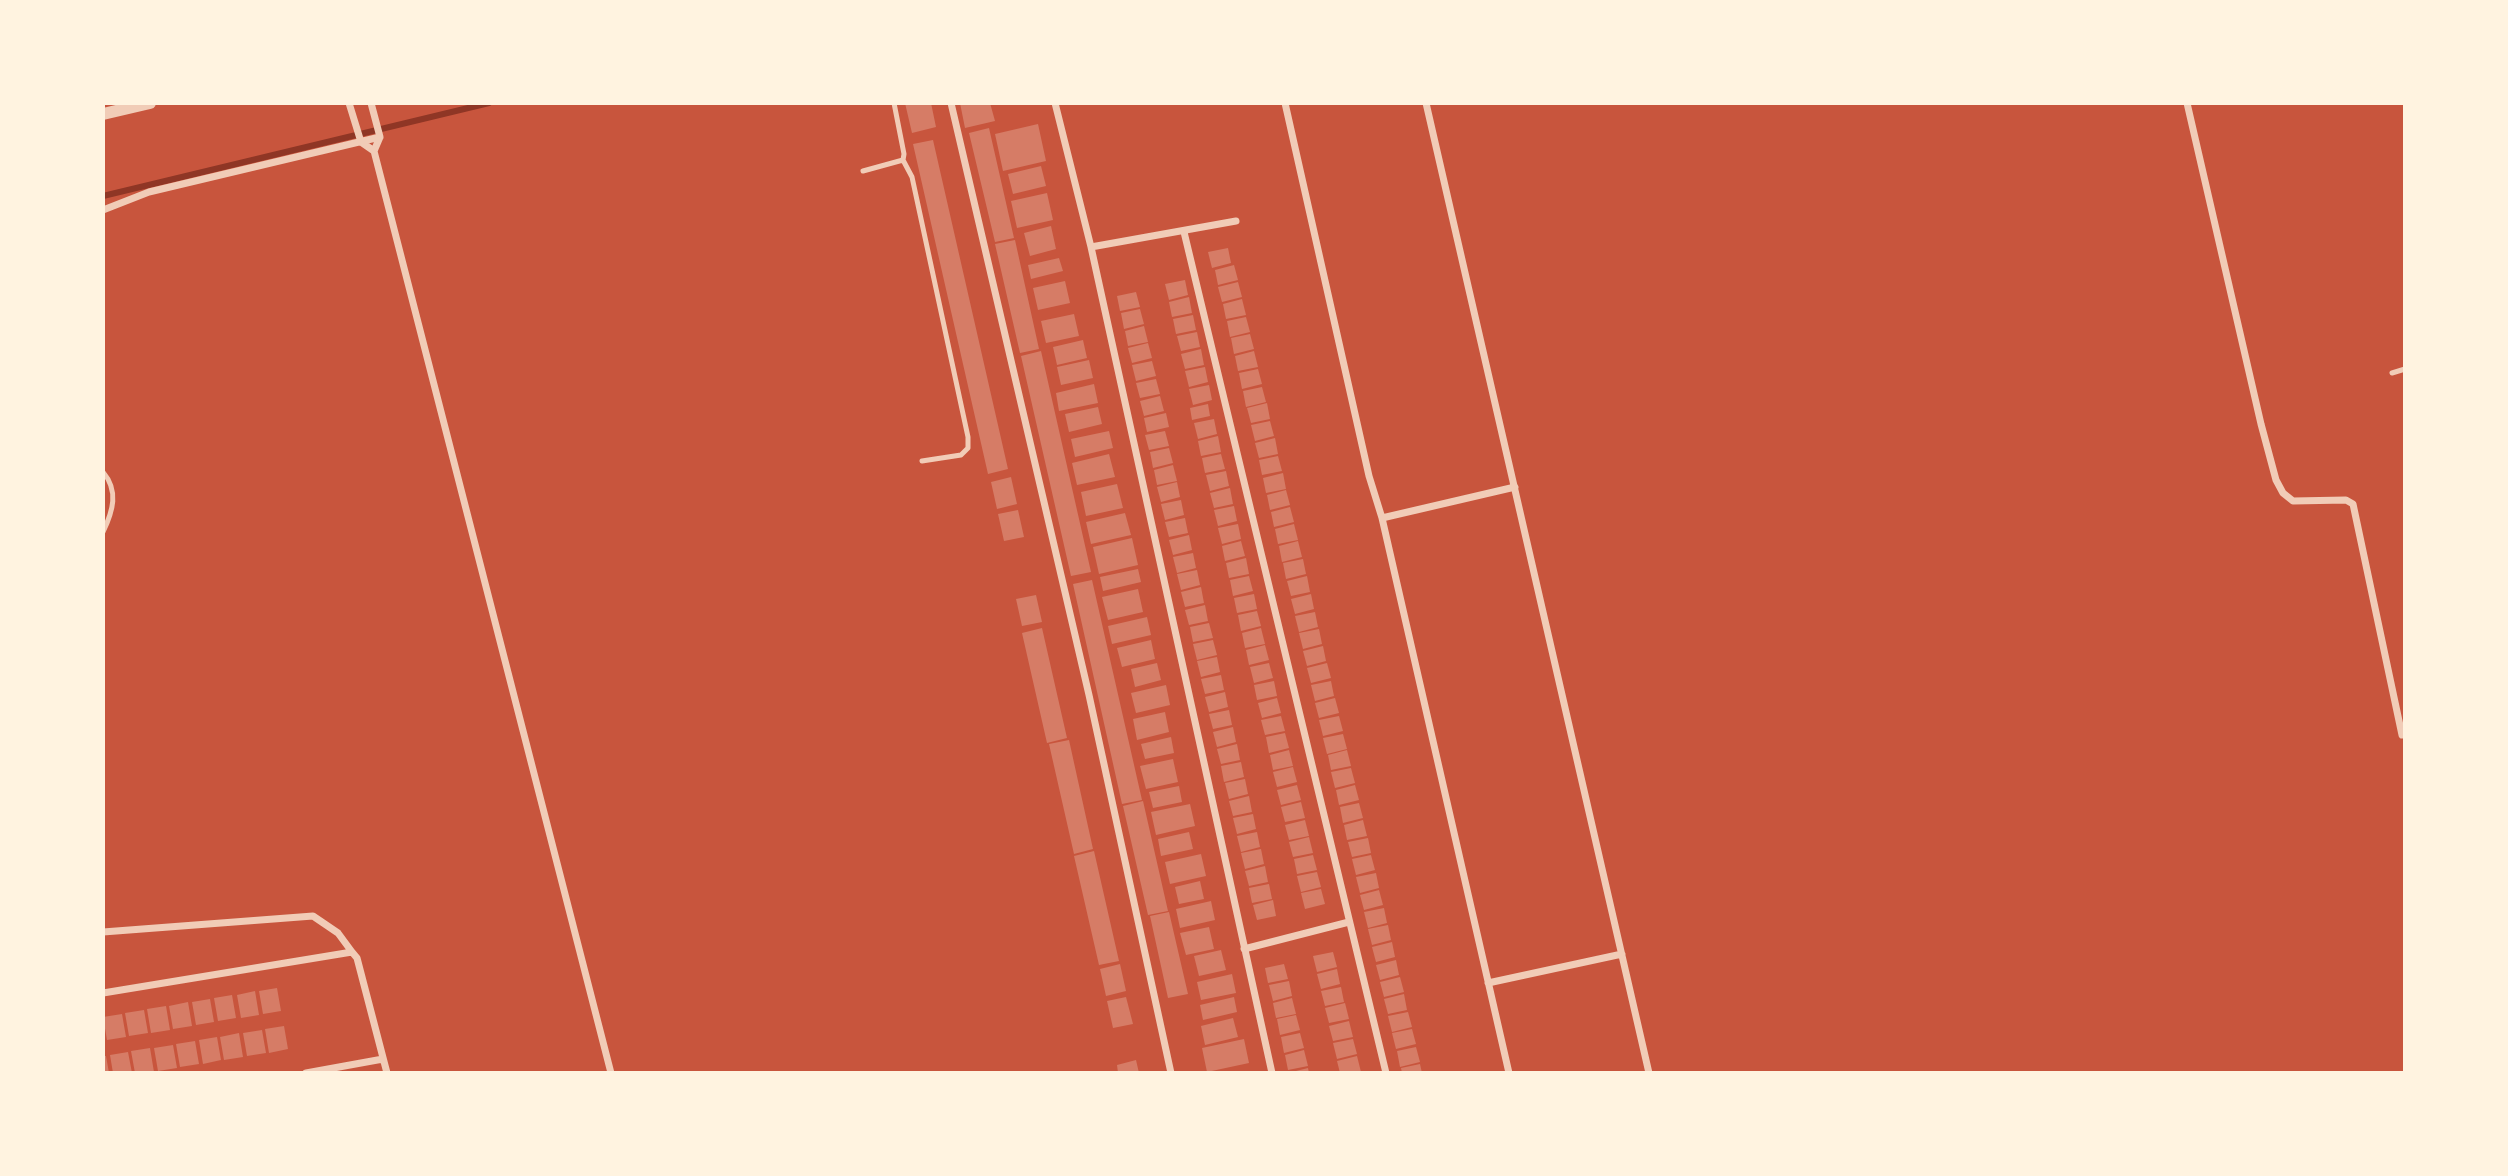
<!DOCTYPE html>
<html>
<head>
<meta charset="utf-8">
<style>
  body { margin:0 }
  #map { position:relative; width:2508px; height:1176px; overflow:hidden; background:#c8553d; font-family:Lato,sans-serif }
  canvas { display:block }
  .frame { position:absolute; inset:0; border:105px solid #fff3e0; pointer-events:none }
</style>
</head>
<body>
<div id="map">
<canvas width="2508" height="1176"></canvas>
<div class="frame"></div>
</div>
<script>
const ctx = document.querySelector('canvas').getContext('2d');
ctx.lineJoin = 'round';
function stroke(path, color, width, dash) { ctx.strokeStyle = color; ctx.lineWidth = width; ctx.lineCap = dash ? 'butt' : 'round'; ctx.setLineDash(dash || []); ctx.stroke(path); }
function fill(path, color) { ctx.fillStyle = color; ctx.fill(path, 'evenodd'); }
stroke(new Path2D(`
  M103,196L489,103`), '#8f3625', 6);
fill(new Path2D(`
  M905,103H931L936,127L912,133Z
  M960,103H990L995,121L965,128Z
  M1038,124L1046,161L1003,171L995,134Z
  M989,128L1014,238L995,242L969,133Z
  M933,140L1008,469L988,474L913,144Z
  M1041,166L1046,186L1013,194L1008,174Z
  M1047,193L1053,220L1017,228L1011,201Z
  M1051,226L1056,249L1030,256L1024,233Z
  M1015,240L1039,349L1020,353L995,244Z
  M1228,248L1231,263L1212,268L1208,252Z
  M1059,258L1063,271L1031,279L1028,265Z
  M1234,265L1238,280L1218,285L1215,270Z
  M1185,280L1188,295L1169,300L1165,284Z
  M1065,281L1070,303L1038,310L1033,288Z
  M1238,282L1242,297L1222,302L1218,287Z
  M1136,292L1140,307L1120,311L1117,296Z
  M1189,297L1192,313L1172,317L1169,302Z
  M1242,299L1246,315L1226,319L1223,304Z
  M1140,309L1144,324L1124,329L1121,313Z
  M1074,314L1079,336L1046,343L1041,321Z
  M1193,315L1196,330L1176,334L1173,319Z
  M1246,317L1250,332L1230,337L1227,321Z
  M1144,326L1148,342L1128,346L1125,331Z
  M1197,332L1200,347L1181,351L1177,336Z
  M1250,334L1254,349L1234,354L1231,338Z
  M1083,340L1087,358L1057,365L1053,347Z
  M1148,343L1152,358L1132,363L1128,348Z
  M1201,349L1204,365L1185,369L1181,354Z
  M1041,351L1091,572L1071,576L1021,356Z
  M1254,351L1258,367L1238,371L1235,356Z
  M1089,360L1093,378L1061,385L1057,367Z
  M1152,361L1156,376L1136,381L1132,365Z
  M1205,367L1208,382L1189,387L1185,371Z
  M1258,369L1262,384L1242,389L1239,373Z
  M1156,379L1160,394L1140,398L1136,383Z
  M1094,384L1098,403L1059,411L1056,393Z
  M1209,385L1212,400L1193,405L1189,389Z
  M1262,387L1266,402L1246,407L1243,391Z
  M1160,396L1164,411L1144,416L1140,401Z
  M1267,403L1270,419L1251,423L1247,408Z
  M1208,404L1210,416L1192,420L1190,408Z
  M1098,407L1102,424L1069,432L1065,414Z
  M1166,413L1169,427L1147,432L1144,418Z
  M1214,419L1217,434L1198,439L1194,423Z
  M1270,421L1274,436L1255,441L1251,425Z
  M1109,431L1113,448L1075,457L1071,439Z
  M1165,431L1169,446L1149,450L1145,435Z
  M1218,436L1221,452L1201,456L1198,441Z
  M1275,438L1278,454L1259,458L1255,443Z
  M1169,448L1173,463L1153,468L1150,452Z
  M1109,454L1115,477L1077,485L1072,463Z
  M1221,454L1225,469L1205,473L1202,458Z
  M1278,456L1282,471L1262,475L1259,460Z
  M1173,465L1177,481L1157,485L1154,470Z
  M1226,471L1229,486L1210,491L1206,475Z
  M1283,473L1286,489L1266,493L1263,478Z
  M1011,477L1017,504L997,509L991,482Z
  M1177,482L1180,497L1161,502L1157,487Z
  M1117,484L1123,508L1086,516L1081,492Z
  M1230,488L1233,504L1214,508L1210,493Z
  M1286,490L1290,505L1270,510L1267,495Z
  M1181,500L1184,515L1165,520L1161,504Z
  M1234,506L1237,521L1218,526L1214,510Z
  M1290,507L1294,522L1274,527L1271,512Z
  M1018,510L1024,537L1004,541L998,514Z
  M1125,513L1131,535L1091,544L1086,522Z
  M1185,518L1188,533L1169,537L1165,522Z
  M1238,524L1241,539L1222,544L1218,528Z
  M1294,524L1298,540L1278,544L1275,529Z
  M1189,535L1192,550L1173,555L1169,540Z
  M1132,538L1138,565L1099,574L1093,547Z
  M1241,541L1245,556L1225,561L1222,546Z
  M1298,541L1302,557L1282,562L1279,546Z
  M1193,553L1196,568L1177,573L1173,557Z
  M1246,558L1249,574L1229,578L1226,563Z
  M1303,559L1306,574L1286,579L1283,563Z
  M1138,569L1141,582L1103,591L1100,577Z
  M1197,570L1200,585L1181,590L1177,574Z
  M1249,576L1253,591L1233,596L1230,580Z
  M1307,576L1310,592L1291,596L1287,581Z
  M1092,580L1142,800L1122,804L1073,584Z
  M1201,587L1204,603L1185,607L1181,592Z
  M1138,589L1143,612L1108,620L1102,597Z
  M1254,594L1257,609L1237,613L1234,598Z
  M1311,594L1314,609L1295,614L1291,599Z
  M1036,595L1042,622L1022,626L1016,599Z
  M1205,605L1208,621L1189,625L1185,610Z
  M1257,611L1261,626L1241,631L1238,615Z
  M1315,612L1318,627L1299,632L1295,616Z
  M1147,617L1151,635L1112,644L1108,626Z
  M1209,623L1213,638L1193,642L1190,627Z
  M1042,628L1067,738L1047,743L1022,633Z
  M1261,628L1265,644L1245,648L1242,633Z
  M1319,629L1322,644L1303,649L1299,633Z
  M1151,640L1155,659L1122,667L1117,648Z
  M1213,640L1217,655L1197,660L1193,644Z
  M1265,645L1269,660L1249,665L1246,650Z
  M1323,646L1326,661L1307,666L1303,651Z
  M1217,657L1220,672L1201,677L1197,661Z
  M1157,663L1161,680L1135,687L1131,669Z
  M1269,663L1273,678L1254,683L1250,667Z
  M1327,663L1331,678L1311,683L1307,668Z
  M1221,675L1224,690L1205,694L1201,679Z
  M1274,681L1277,696L1257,700L1254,685Z
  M1331,681L1334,696L1315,701L1311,685Z
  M1166,685L1170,705L1136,713L1131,693Z
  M1225,692L1228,707L1209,712L1205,697Z
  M1277,698L1281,713L1262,718L1258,703Z
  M1335,698L1339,713L1319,718L1315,703Z
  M1229,710L1232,725L1213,729L1209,714Z
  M1165,712L1169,732L1137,740L1133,719Z
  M1281,716L1285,731L1265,735L1261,720Z
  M1339,716L1343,731L1323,736L1319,720Z
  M1233,727L1236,742L1217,747L1213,732Z
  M1285,733L1289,748L1269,753L1266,737Z
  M1343,734L1347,749L1327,754L1323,738Z
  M1171,737L1174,753L1145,759L1141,744Z
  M1069,740L1093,849L1074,854L1049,744Z
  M1237,744L1240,760L1221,764L1217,749Z
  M1289,750L1293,766L1273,770L1270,755Z
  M1347,750L1351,766L1331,770L1328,755Z
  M1173,759L1178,782L1146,789L1140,766Z
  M1241,762L1244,777L1224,782L1221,766Z
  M1293,767L1297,782L1277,787L1273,772Z
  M1351,768L1355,783L1335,788L1331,772Z
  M1245,779L1248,794L1229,799L1225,783Z
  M1297,785L1301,800L1281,805L1277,790Z
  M1355,785L1359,800L1339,805L1336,790Z
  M1179,786L1182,802L1153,808L1149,792Z
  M1249,796L1252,812L1233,816L1229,801Z
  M1143,801L1168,911L1148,915L1123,806Z
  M1301,802L1305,818L1285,822L1281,807Z
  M1359,803L1363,818L1343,823L1340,807Z
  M1190,804L1195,826L1156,835L1151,812Z
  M1253,814L1256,829L1237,834L1233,818Z
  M1305,820L1309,836L1289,840L1285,825Z
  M1363,820L1367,836L1347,840L1344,825Z
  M1189,832L1193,849L1161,856L1158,839Z
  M1257,832L1260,847L1241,852L1237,836Z
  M1309,837L1313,853L1293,857L1289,842Z
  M1368,838L1371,853L1352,857L1348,842Z
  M1261,849L1264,864L1245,869L1241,853Z
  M1094,851L1119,961L1099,965L1074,856Z
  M1201,854L1206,876L1170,884L1165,862Z
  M1313,855L1317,870L1297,874L1294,859Z
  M1371,855L1375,870L1356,875L1352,859Z
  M1265,866L1268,882L1249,886L1245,871Z
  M1317,872L1321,887L1301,892L1297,876Z
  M1376,873L1379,888L1360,893L1356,877Z
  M1200,881L1204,899L1179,904L1175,887Z
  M1269,884L1272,899L1252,903L1249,888Z
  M1321,889L1325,904L1305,909L1301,893Z
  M1379,890L1383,905L1364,910L1360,895Z
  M1273,900L1276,916L1257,920L1253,905Z
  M1211,901L1215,920L1180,928L1176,909Z
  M1384,908L1387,923L1368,928L1364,912Z
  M1169,912L1188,994L1168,998L1150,916Z
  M1388,925L1391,940L1372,945L1368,929Z
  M1209,927L1214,949L1186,955L1180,933Z
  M1392,942L1395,957L1376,962L1372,947Z
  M1221,950L1226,970L1199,976L1194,956Z
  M1333,952L1337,967L1317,972L1313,956Z
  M1396,960L1399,975L1380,980L1376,965Z
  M1120,964L1126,991L1106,996L1100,969Z
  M1284,964L1288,979L1268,983L1265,968Z
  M1337,969L1340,984L1321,989L1317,974Z
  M1232,974L1236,993L1201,1000L1197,982Z
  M1400,977L1404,992L1384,997L1380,982Z
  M1289,981L1292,996L1273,1001L1269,985Z
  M1341,987L1344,1002L1325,1006L1321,991Z
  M277,988L281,1011L263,1014L259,991Z
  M255,991L259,1015L241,1018L237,995Z
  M1404,994L1407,1010L1388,1014L1384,999Z
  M232,995L236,1018L218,1021L214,998Z
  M1126,997L1133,1024L1113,1028L1107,1001Z
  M1234,997L1237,1012L1203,1020L1200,1005Z
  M1292,998L1296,1014L1276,1018L1273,1003Z
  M210,999L214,1022L196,1025L192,1002Z
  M188,1002L192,1026L173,1029L169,1006Z
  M1345,1003L1349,1019L1329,1023L1325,1008Z
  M166,1006L170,1030L151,1033L147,1009Z
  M144,1010L148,1033L129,1036L125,1013Z
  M1408,1012L1412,1027L1392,1032L1388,1016Z
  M122,1014L126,1037L107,1040L103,1017Z
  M1296,1015L1300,1030L1280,1035L1277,1019Z
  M1233,1018L1238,1037L1205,1045L1201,1026Z
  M1349,1021L1353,1037L1333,1041L1329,1026Z
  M284,1026L288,1049L269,1053L265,1029Z
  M1412,1029L1416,1044L1396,1049L1392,1033Z
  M262,1030L266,1053L247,1056L243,1033Z
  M239,1033L243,1057L224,1060L220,1037Z
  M1300,1033L1304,1048L1284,1053L1281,1037Z
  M217,1037L221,1060L203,1064L199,1040Z
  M1244,1039L1249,1063L1207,1072L1202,1048Z
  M1353,1039L1357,1054L1337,1059L1333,1043Z
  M195,1041L199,1064L180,1067L176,1044Z
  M173,1045L177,1068L158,1071L154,1048Z
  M1416,1047L1420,1062L1400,1067L1397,1051Z
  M150,1048L154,1072L135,1073L131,1051Z
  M1304,1050L1308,1066L1288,1070L1285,1055Z
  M128,1052L132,1073H113L110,1055Z
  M103,1056H106L109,1073H103Z
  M1357,1056L1361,1072L1340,1073L1337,1061Z
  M1136,1060L1139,1073H1118L1117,1065Z
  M1420,1064L1422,1073H1402L1401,1068Z
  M1308,1068L1309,1073H1292V1072Z`), '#d67c66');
stroke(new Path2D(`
  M903,160L912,177L968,437V448L961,455L922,461
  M863,171L903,160L904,154L894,103
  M2392,373L2405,369
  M103,472C119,491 113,511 103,532`), '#f1ccb7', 5);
stroke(new Path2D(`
  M349,103L361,142L374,151
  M371,103L380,137L374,151L611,1073
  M951,103L1089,695L1171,1073
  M1055,103L1091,247L1272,1073
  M1285,103L1369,476L1382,518L1509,1073
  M1426,103L1649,1073
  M2187,103L2261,424L2276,480L2283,493L2293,501L2346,500L2353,504L2402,735
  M103,210L149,192L380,137
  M1184,232L1386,1073
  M1091,247L1236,221
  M1382,518L1515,487
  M103,932L313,916L338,933L352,952
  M1244,949L1349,922
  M1488,983L1622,954
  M103,993L352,952L357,958L387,1073
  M306,1073L383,1059`), '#f1ccb7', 7);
stroke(new Path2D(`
  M103,114L150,103`), '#f1ccb7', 12);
</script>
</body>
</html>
